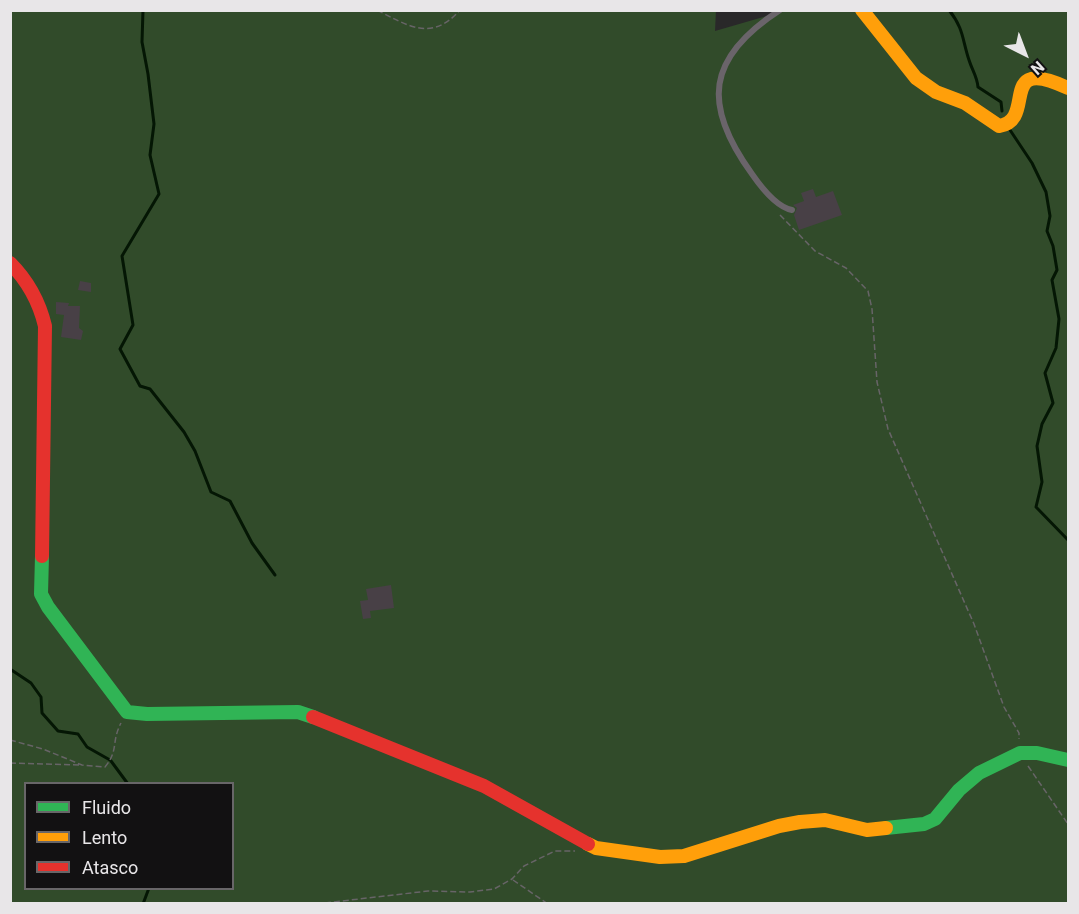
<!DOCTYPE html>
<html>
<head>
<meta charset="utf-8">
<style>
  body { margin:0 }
  #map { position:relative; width:1079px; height:914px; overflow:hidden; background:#292829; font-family:Roboto,sans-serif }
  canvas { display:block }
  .frame { position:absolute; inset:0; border:12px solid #e8e6e8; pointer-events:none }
  .legend { position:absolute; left:24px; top:782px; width:210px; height:108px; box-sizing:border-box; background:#121112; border:2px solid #686668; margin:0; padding:8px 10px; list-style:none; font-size:18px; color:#e8e6e8 }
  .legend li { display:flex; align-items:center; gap:12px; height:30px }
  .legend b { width:30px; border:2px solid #686668 }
  .north { position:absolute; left:995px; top:24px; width:60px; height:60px; -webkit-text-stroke:4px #121112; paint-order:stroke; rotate:138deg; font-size:16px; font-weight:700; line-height:24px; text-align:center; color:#e8e6e8 }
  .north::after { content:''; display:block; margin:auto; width:21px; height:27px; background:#e8e6e8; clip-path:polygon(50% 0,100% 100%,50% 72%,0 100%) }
</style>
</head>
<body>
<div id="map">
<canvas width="1079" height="914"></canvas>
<div class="frame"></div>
<ul class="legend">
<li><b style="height:8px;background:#30b455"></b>Fluido</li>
<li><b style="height:8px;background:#ff9f0a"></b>Lento</li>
<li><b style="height:8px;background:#e5322d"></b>Atasco</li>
</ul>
<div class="north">N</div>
</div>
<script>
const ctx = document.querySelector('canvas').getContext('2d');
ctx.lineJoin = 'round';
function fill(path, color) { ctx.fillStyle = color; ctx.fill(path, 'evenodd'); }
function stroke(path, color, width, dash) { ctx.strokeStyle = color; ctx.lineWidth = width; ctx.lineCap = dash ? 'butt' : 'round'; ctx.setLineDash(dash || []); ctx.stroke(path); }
fill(new Path2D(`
  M716,10L715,31L784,11H1068V903H11L10,11ZM26,784H232V888H26Z`), '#314b2a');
stroke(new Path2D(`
  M143,10L142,42L148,74L154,124L150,155L159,194L122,256L133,325L120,349L140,386L150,389L184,432L195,451L211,492L230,501L252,543L275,575
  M949,10C964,29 962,39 969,60C972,70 977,76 978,87L1001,102L1002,111
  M1010,130L1032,163L1046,192L1050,216L1047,231L1053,246L1057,270L1052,280L1059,319L1056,348L1045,373L1053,403L1042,424L1037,446L1042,482L1036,507L1068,540
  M10,669L31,683L41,697L42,713L58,731L78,734L87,747L110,760
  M111,761L128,784
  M143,904L149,888`), '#041604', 3);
fill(new Path2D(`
  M813,189L816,197L833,191L842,215L799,230L794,215L797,208L793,205L804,201L801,193Z
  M80,281L91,283V292L78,290Z
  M56,302L69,303L68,306H80L79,328L83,331L81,340L61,337L64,315L56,314Z
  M391,585L394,608L370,611L371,618L363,619L360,601L368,600L366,589Z`), '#484046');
stroke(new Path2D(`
  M377,10C408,26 432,42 460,10
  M780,215L815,251L846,268L868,291L872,309L877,382L888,429L974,624L1004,707L1019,733V739
  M10,740L43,749L82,765L105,767C119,750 111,742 121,723
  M10,763L79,765
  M1028,766L1068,824
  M513,880L548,904
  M316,904L428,891L470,892L494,889L512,879L524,866L555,851H575`), '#676467', 1.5, [6, 3]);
stroke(new Path2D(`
  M780,10C706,58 702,105 752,174C761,187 776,207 792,210`), '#6a646a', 6);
stroke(new Path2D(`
  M42,556L41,594L48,607L127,712L147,714L298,712L313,717
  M886,828L924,824L935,819L959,790L979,773L1020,753H1037L1068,760`), '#30b455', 14);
stroke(new Path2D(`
  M862,10L916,78L936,92L965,103L999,126C1038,120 995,54 1068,88
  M588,844L596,848L660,857L684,856L779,826L800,822L825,820L867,830L886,828`), '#ff9f0a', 14);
stroke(new Path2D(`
  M10,263C28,281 39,301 45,326L42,556
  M313,717L484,786L588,844`), '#e5322d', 14);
</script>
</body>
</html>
